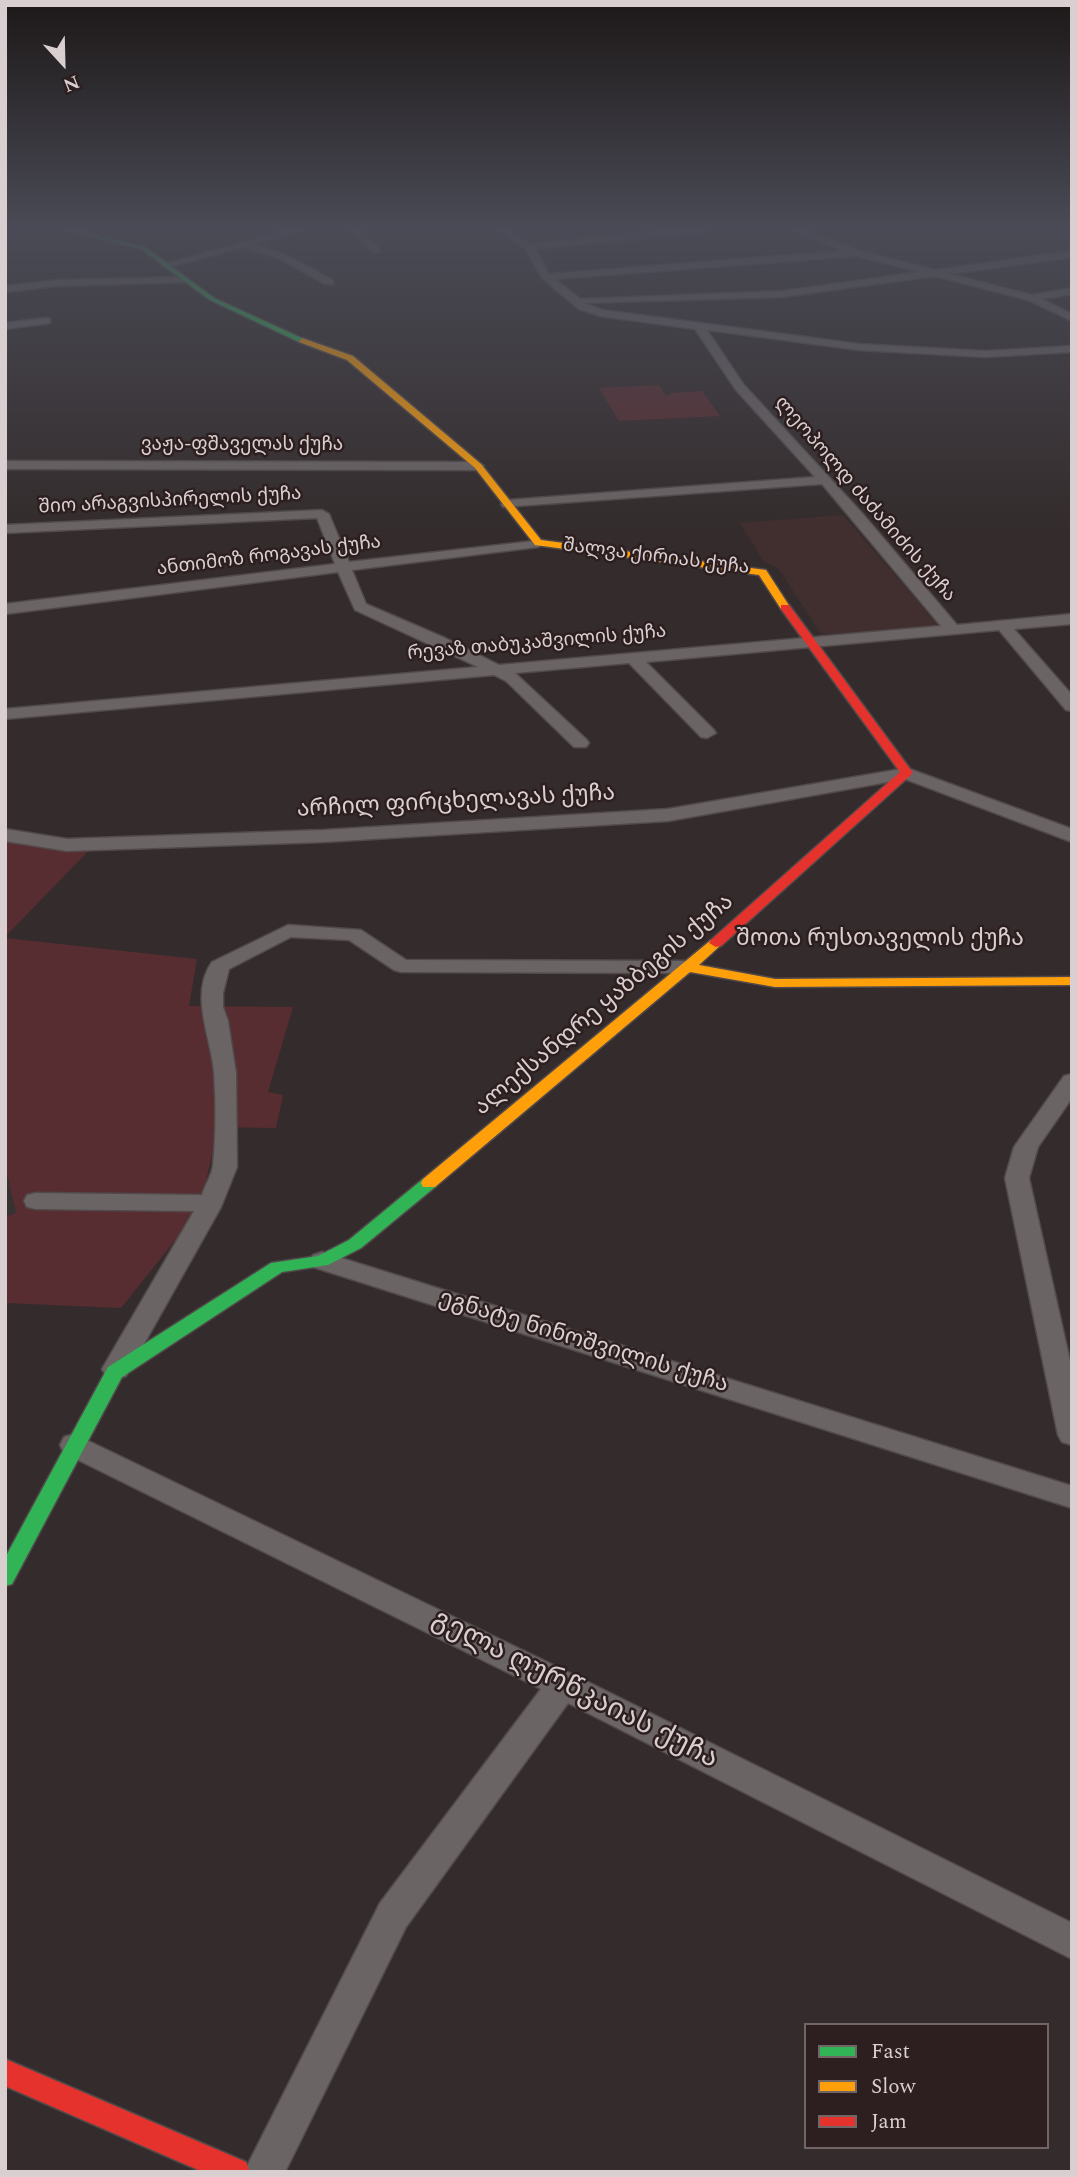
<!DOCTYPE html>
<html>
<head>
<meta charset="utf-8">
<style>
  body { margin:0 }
  #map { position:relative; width:1077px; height:2177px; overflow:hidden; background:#342c2c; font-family:Spectral,serif }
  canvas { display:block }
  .frame { position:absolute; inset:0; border:7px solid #dacfd0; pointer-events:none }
  .legend { position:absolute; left:804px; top:2023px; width:245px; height:126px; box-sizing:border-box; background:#2d1f20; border:2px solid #726566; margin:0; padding:9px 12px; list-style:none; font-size:21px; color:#dacfd0 }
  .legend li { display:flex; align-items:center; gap:14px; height:35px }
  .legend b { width:35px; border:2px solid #726566 }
  .north { position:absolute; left:28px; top:28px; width:70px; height:70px; -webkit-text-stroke:5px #2d1f20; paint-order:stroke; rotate:158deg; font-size:19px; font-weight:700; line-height:28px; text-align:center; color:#dacfd0 }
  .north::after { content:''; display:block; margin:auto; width:24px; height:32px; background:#dacfd0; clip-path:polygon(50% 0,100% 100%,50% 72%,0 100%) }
</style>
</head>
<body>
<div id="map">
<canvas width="1077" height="2177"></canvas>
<div class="frame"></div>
<ul class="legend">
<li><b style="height:9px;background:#30b455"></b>Fast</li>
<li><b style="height:9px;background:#ff9f0a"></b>Slow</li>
<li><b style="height:9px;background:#e5322d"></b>Jam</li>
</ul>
<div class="north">N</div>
</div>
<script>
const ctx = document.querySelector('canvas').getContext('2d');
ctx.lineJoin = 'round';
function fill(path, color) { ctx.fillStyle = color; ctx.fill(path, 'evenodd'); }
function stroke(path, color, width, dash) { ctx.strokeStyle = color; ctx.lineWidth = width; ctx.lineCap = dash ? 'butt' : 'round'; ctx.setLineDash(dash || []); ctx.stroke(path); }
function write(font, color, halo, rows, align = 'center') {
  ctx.font = font + ' Spectral,"Noto Sans Georgian",serif'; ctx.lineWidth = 5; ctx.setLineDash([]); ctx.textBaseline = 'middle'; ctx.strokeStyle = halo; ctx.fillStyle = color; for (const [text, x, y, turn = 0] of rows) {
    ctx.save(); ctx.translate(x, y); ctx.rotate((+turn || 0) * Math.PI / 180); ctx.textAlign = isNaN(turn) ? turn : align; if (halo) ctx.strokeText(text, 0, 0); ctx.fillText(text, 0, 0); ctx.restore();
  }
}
fill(new Path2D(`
  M843,515L939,626L822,635L778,568L764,562L740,523Z`), '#412e2f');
fill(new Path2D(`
  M659,385L666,396L671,395L670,393L702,391L720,416L619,421L599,388Z
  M5,834L96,843L5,937Z
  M5,938L197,959L189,1006L293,1007L268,1092L283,1095L276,1128L218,1127L200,1209L121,1308L5,1303Z`), '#572d31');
const street = new Path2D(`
  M291,229H305L254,244L286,255L333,280V284H325L280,259L244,247L166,268L161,265Z
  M350,229H359L379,248V252H373Z
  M497,229H507L531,244L681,229H709L704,232L535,249L549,274L844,251L790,229H801L860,251L935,270L1072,251V257L950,274L1032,295L1072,288V294L1042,299L1072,314V321L1028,300L935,276L782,297L584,303L602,310L859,344L985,351L1072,346V352L985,357L859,350L707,330L744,385L862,513L957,625L1072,614V624L1014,629L1072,695V711L1066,710L999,630L646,662L713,729L716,733L707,738L701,737L629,663L515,673L586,739L589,743L586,747H574L506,681L494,675L5,719V709L478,667L355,610L338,572L5,614V604L335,564L317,518L5,533V525L322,510L329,514L349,562L543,540L545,543L538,547L352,570L366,604L445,638L499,665L941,626L822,484L503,507L501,504L508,500L815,477L736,390L695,329L600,316L579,309L543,279L525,249ZM857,256L920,272L782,291L580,299L555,279Z
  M184,277L189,280L187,282L58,286L5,292V286L58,280Z
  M46,318L50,319V323L5,329V323Z
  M5,461L478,462L484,466L478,470L5,469Z
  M907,768L1072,829V842L905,779L668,821L324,842L67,851L5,841V829L67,839L324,830L668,809Z
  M288,925L361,930L406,960L688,961L695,963L698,967L695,971L688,973L401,972L394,970L349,940L291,937L229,969L223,993V1007L228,1021L236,1073L237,1167L221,1207L126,1376L116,1379L106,1376L102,1369L194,1211L36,1209L27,1207L24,1201L27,1195L36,1193L202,1195C205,1185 212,1175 213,1165C216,1136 216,1101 214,1072C211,1037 189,994 212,962Z
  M1072,1074V1098L1038,1147L1029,1178L1072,1370V1445L1062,1442L1058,1435L1005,1178L1014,1147L1064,1076Z
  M322,1252L1072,1486V1508L313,1267L309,1261L313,1255Z
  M74,1434L574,1675L1072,1923V1959L568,1703L406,1927L285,2172H244L380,1903L541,1689L64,1453L60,1445L64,1437Z`);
const fast = new Path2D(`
  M62,229H71L145,247L214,298L306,340L299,342L210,300L141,249Z
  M429,1178L435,1179L437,1183L435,1187L361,1248L328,1265L282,1272L122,1377L12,1584L5,1586V1558L108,1367L271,1263L318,1256L349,1240L423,1179Z`);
const slow = new Path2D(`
  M302,338L353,356L481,464L541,540L766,570L790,607L781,609L759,575L535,545L475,468L347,360L299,342Z
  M716,939L723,943L699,965L775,979L1072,977V985L775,987L690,972L435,1187H423L421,1183L423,1179L711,940Z`);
const jam = new Path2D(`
  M781,605H789L913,773L721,946L716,947L709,943L711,940L900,772L781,609Z
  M5,2059L246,2162L250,2172H203L5,2086Z`);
stroke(street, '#51494a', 3);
stroke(fast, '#51494a', 3);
stroke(slow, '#51494a', 3);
stroke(jam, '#51494a', 3);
fill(street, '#6b6464');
fill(fast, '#30b455');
fill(slow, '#ff9f0a');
fill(jam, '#e5322d');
fill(new Path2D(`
  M9,1182L16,1213L5,1217V1183Z`), '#373232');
const building = new Path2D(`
  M5,1175L9,1182L5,1183Z`);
fill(building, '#4e4747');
stroke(building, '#373232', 2);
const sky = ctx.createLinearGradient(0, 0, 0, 533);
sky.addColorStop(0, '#1d1818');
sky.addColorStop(0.43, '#4a4b56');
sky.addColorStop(1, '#4a4b5600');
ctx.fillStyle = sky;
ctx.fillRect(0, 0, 1077, 533);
write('19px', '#dacfd0', '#2d1f20', [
  ["ვაჟა-ფშაველას ქუჩა",242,446],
  ["ლეოპოლდ ძაძამიძის ქუჩა",864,500,49],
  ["შიო არაგვისპირელის ქუჩა",170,502,-3],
  ["ანთიმოზ როგავას ქუჩა",269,557,-7],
  ["შალვა ქირიას ქუჩა",656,558,7],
  ["რევაზ თაბუკაშვილის ქუჩა",537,644,-5]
]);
write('23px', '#dacfd0', '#2d1f20', [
  ["არჩილ ფირცხელავას ქუჩა",456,803,-3],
  ["შოთა რუსთაველის ქუჩა",880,940],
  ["ალექსანდრე ყაზბეგის ქუჩა",605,1006,-40],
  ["ეგნატე ნინოშვილის ქუჩა",583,1343,17]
]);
write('28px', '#dacfd0', '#2d1f20', [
  ["გელა ღურწკაიას ქუჩა",574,1691,27]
]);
</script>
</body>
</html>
